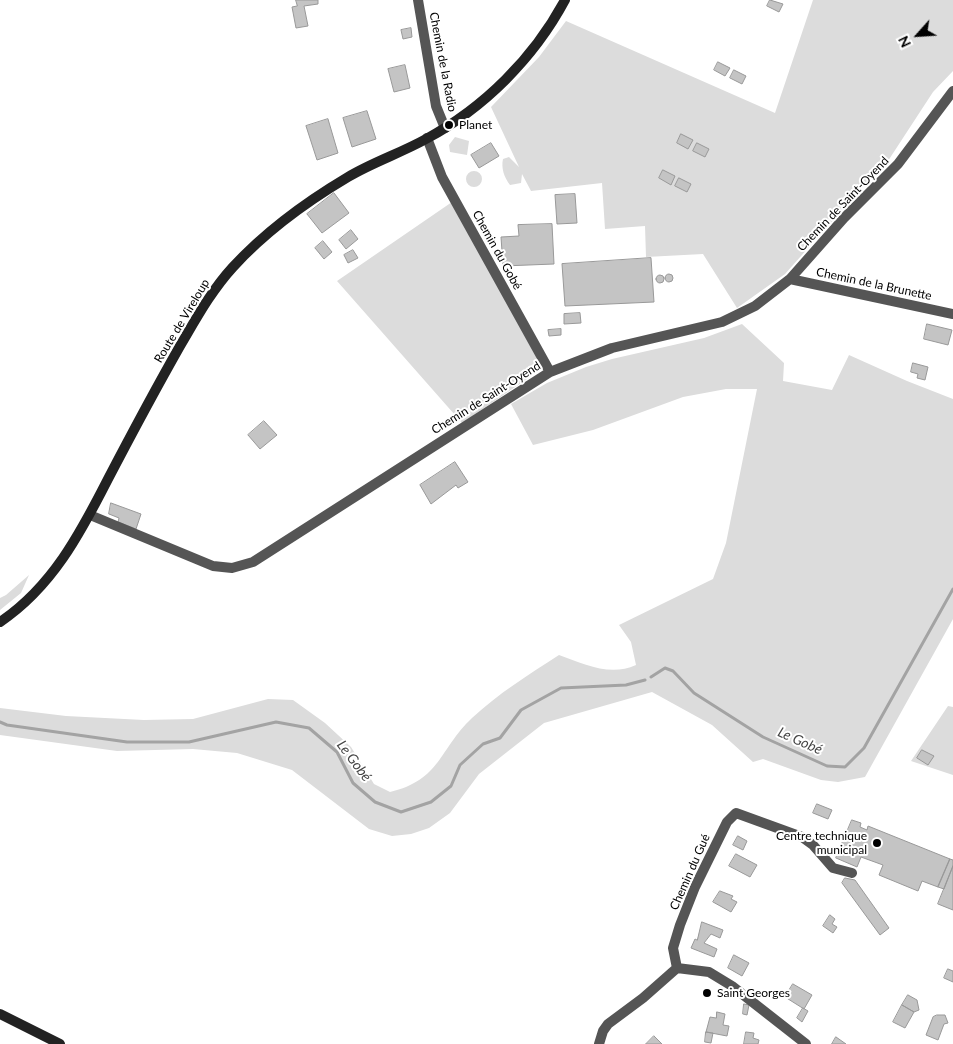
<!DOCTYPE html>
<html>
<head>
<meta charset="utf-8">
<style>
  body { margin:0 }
  #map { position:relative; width:953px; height:1044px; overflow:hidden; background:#fff; font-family:Lato,sans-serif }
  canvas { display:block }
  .north { position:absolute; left:893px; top:10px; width:50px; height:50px; -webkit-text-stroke:4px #fff; paint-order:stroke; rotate:244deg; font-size:14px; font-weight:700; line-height:20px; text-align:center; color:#000 }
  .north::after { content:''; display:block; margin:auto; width:18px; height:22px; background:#000; clip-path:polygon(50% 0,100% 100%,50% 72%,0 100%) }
</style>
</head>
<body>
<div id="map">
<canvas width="953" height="1044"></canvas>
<div class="north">N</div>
</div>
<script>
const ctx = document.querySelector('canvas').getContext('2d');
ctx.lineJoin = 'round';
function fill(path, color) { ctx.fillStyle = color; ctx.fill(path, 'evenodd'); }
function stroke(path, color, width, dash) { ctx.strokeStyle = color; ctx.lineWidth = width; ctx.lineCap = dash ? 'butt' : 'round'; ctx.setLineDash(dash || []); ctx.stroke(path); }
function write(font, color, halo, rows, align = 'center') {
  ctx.font = font + ' Lato,sans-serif'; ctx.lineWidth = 4; ctx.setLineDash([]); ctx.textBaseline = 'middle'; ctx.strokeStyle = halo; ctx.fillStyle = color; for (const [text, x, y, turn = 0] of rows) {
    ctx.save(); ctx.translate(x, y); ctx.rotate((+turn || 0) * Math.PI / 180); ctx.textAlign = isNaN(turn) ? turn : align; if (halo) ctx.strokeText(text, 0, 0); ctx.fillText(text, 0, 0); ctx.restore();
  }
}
fill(new Path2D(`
  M813,0H953V71L933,92L886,164L867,182L785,274L737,308L703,254L646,257L645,226L605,229L602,183L531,191L522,174L521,183L510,185C504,177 501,168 503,159L509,157L519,167L491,107L539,57L566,21L775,113Z
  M455,137L469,141L467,155L450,152L449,145Z
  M466 179a8 8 0 1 1 16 0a8 8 0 1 1-16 0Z
  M452,202L538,360L535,372L530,377L462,423L337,281Z
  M742,324L784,363L783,381L832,390L849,355L907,381L953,399V619L865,777L838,782L821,780L763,759L753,762L712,725L652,692L544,723L479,774L450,813L429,828L411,834L392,836L369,829L292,770L237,753L193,749L117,751L0,735V708L66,716L144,720L193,719L268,699L293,700L325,723L351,747L374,784L390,792C441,780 439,749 472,718C499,693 528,675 559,655C584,664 610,677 636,665L631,642L619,625L713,579L726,543L757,389H726L683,397L593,430L533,445L511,404L547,383L586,367L612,359L704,338Z
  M29,575L21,593L0,610V598L6,595Z
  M948,706L953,707V775L911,761Z`), '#dcdcdc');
stroke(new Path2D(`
  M651,677L665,668L673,671L694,693L763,737L827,766L845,767L864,748L953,589
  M0,722L7,725L127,742H189L276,722L309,728L337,752L353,783L375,802L401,812L431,802L451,786L460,765L483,744L500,738L521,710L561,688L626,685L645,680`), '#a3a3a3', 3);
const building = new Path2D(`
  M296,0H318V4L304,6L308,26L296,28L292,7L297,6Z
  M770,0L783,4L779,12L767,6Z
  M411,28L412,37L403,39L401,30Z
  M718,62L730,68L725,76L714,70Z
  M405,65L410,88L394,92L388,69Z
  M734,70L746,76L742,84L730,78Z
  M367,111L376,139L352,147L343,118Z
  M328,119L338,153L317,160L306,126Z
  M681,134L693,140L688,149L677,143Z
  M491,143L499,156L479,168L471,155Z
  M697,143L709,149L705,157L693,151Z
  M663,170L675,176L671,185L659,178Z
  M679,178L691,184L687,192L675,186Z
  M334,193L349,213L322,233L307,214Z
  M575,194L577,223L557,224L555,195Z
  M552,224L554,264L503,266L501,237L519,236L518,225Z
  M351,230L358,239L346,249L339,240Z
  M323,241L332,252L324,259L315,248Z
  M353,250L358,258L348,263L344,255Z
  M651,258L654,302L565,306L562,264Z
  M665 278a4 4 0 1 1 8 0a4 4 0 1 1-8 0Z
  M656 279a4 4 0 1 1 8 0a4 4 0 1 1-8 0Z
  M580,313L581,323L564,324V314Z
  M927,324L952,330L948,345L924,339Z
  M561,329V335L549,336L548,330Z
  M913,363L928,367L925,380L917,378L918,374L911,372Z
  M264,421L277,435L260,449L248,435Z
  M455,462L468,482L458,488L456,485L431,504L420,485Z
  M111,503L141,514L136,529L118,522L119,518L109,514Z
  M922,750L934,756L928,765L917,758Z
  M817,804L832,810L828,819L813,813Z
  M852,820L861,823L860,827L867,830L868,826L950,859L938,887L922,881L918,891L879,875L883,865L861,857L857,867L836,858Z
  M738,836L747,841L743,850L733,845Z
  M736,854L757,865L750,877L729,866Z
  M950,859L953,860V866L944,889L938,887Z
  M953,866V910L938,904Z
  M845,878L855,880L889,928L880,935L842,883Z
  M720,891L733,896L731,899L737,902L731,912L713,902Z
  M830,915L835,919L832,924L837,927L833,933L823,926Z
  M702,922L723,930L720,938L711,934L704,943L717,949L714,957L691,948L695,939L697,940Z
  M734,955L749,963L742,976L728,968Z
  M948,969L953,971V982L944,978Z
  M793,984L812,995L804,1009L785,997Z
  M908,995L917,1000L919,1010L914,1012L902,1005Z
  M744,1004L749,1005L747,1015L743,1014Z
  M902,1005L914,1012L905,1028L893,1022Z
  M803,1008L808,1011L802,1022L797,1018Z
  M717,1012L725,1014L723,1025L729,1026L727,1036L706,1032L710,1017L716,1018Z
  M937,1015H945L948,1023L944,1024L938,1040L926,1035L933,1017Z
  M706,1032L713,1033L711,1043L705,1042Z
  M746,1032L754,1033L753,1038L759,1040L758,1044H744Z
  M654,1036L662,1044H646Z
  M836,1037L846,1044H832Z`);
fill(building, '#c4c4c4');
stroke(building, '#999', 1);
stroke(new Path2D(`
  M418,0L436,106L445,128
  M427,138L442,177L550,372
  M790,279L953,314
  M90,515L213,566L232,568L253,562L550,372L612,348L722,322L755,306L790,279L844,218L898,164L953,91
  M677,968L709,972L732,986L806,1044
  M599,1044L603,1031L608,1024L643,998L677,968L673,948L680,925L695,887L727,822L736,813L802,837L813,845L833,868L852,873`), '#555', 10);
stroke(new Path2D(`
  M0,622C52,587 80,534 108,479C131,435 155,390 180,346C196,319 211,291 233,267C266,231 306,202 348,177C373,162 401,153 426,139C484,108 534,58 565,0
  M0,1014L60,1044`), '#222', 10);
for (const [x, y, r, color] of [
  [449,125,5,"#000"],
  [877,843,5,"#000"],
  [707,993,5,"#000"]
]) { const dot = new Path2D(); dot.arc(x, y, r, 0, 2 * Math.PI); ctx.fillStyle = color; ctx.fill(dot); stroke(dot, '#fff', 2); }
write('12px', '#000', '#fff', [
  ["Chemin de la Radio",443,62,79],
  ["Chemin de Saint-Oyend",843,204,-46],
  ["Chemin du Gobé",497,250,61],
  ["Chemin de la Brunette",874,284,12],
  ["Route de Vireloup",182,321,-59],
  ["Chemin de Saint-Oyend",486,398,-32],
  ["Chemin du Gué",690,872,-66]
]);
write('12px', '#000', '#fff', [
  ["Planet",459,125],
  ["Centre technique",867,836,"right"],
  ["municipal",867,850,"right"],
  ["Saint Georges",717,993]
], 'left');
write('italic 14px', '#444', '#fff', [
  ["Le Gobé",800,741,24],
  ["Le Gobé",354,761,53]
]);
</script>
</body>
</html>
